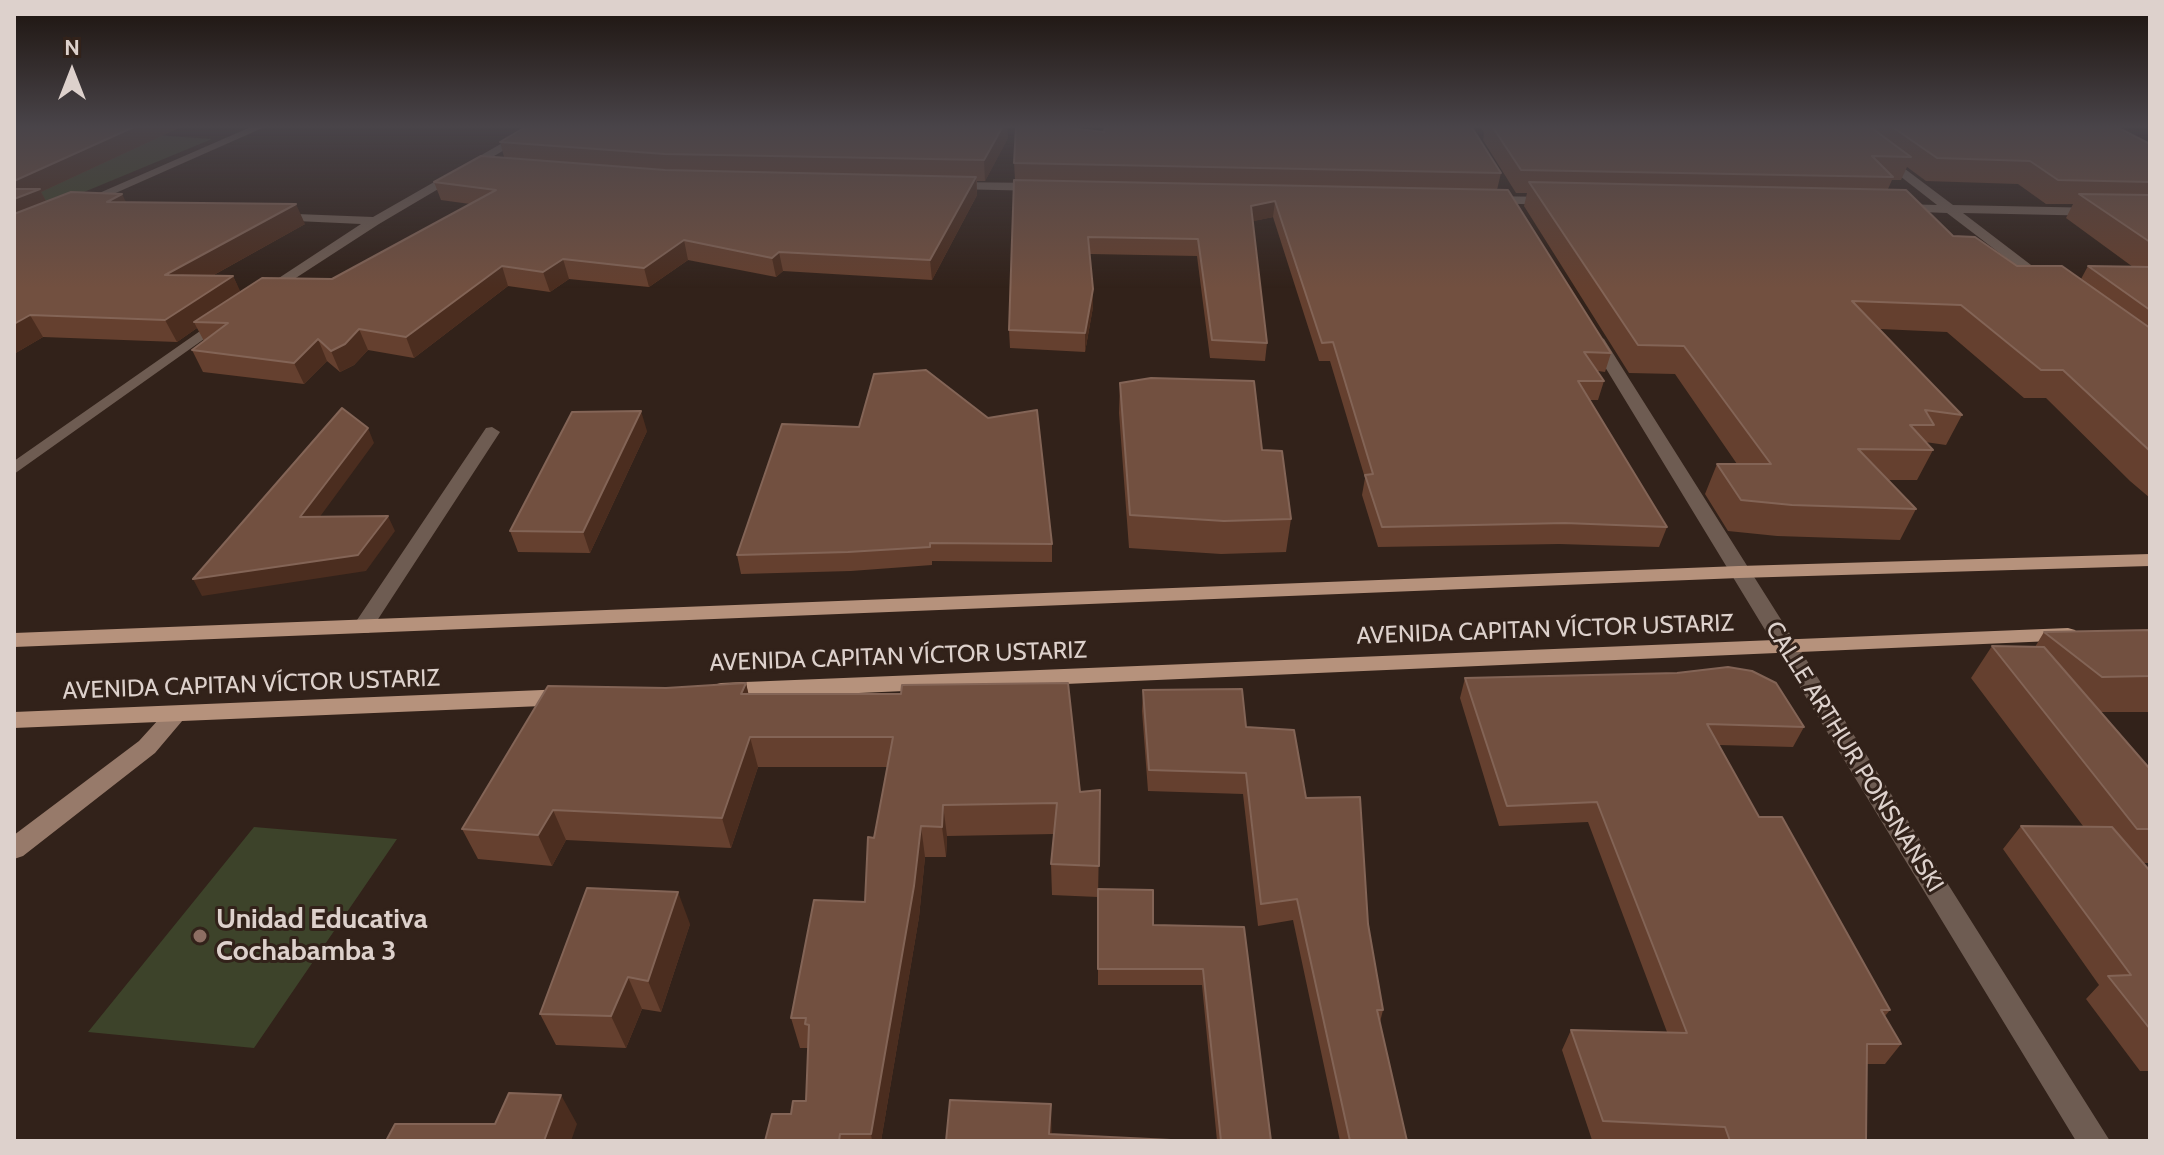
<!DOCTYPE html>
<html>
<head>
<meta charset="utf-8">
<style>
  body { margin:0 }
  #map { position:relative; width:2164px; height:1155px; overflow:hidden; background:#32221a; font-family:Cabin,sans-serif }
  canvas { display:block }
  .frame { position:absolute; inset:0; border:16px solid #ddd1cc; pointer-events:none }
  .north { position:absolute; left:32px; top:32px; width:80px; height:80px; -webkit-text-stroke:6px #32221a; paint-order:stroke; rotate:0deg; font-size:22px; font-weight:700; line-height:32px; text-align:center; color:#ddd1cc }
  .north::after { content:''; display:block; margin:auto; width:28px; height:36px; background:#ddd1cc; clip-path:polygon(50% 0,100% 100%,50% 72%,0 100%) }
</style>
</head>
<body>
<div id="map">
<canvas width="2164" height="1155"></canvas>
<div class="frame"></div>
<div class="north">N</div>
</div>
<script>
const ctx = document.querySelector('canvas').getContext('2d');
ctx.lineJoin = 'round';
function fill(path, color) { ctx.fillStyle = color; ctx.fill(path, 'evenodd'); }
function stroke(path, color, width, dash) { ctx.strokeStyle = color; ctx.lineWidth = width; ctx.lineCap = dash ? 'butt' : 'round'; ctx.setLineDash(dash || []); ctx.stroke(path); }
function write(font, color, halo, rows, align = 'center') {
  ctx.font = font + ' Cabin,sans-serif'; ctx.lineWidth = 6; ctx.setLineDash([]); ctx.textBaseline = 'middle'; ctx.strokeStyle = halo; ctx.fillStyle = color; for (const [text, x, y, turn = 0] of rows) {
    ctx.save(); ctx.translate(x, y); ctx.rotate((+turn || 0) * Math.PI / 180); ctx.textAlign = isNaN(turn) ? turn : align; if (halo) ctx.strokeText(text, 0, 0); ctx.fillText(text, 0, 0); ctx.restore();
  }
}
fill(new Path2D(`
  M70,129L212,139L43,209L14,151Z
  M254,827L397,839L254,1048L88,1032Z`), '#3d432a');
fill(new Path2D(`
  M253,126H267L84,207L74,204Z
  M532,126H545L379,224L268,296L256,293L361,224L275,220L271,219V213L373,217Z
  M1836,126H1848L1953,205L2150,209V217L1963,213L2052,281L2040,284L1947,213L1896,211L1894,208L1900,204L1937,205Z
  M949,182L1041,183L1047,187L1041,191L953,189L949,188Z
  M1485,196L1553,197L1559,201L1553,205L1489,203L1485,202Z
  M223,315L230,319L228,322L14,474V461Z
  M1596,334L1604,339L2110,1141H2076L1588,339Z
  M492,427L500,432L369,633H355L351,628L355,623L486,428Z`), '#6e5c52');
fill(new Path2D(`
  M177,706L185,708L188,714L155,753L23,856L14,859V835L139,741L169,708Z`), '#977a6a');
fill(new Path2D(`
  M2150,554V566L1739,578L14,647V633L1739,566Z
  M2068,628L2075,630L2079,635L2075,640L721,699L713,697L710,691L713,685L721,683Z
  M566,689L574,691L577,697L574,703L566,705L14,728V712Z`), '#b6927c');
fill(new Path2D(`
  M14,126H183L41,192L46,201L126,202L305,224L212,276H233L240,292L332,279L470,204L441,200L434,182L504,157L500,142L527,126H1007L1008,138L985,181H977V195L932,280L783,271L776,277L688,260L649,287L569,279L550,292L508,286L414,358L368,350L354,365L340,372L327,361L304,384L203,372L192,350L204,341L197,328L177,342L43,337L14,354Z
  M1480,126H2115L2150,144V498L2130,481L2046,398H2024L1947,332L1880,329L1962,415L1946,445L1925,442L1933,450L1917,480H1888L1916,509L1900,540L1777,536L1728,531L1705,494L1717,464H1737L1675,374L1629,373L1524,206L1527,193H1516L1483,140L1484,133ZM1907,167L1926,181L2018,184L2046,204H2073L2066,218L2133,267L2088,266L2081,279L2017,266L1953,236L1888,189L1892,180H1901Z
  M1014,163L1501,173L1497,190L1611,353L1605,372L1598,371L1604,381L1598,400H1589L1667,527L1659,547L1559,544L1378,547L1362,495L1365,478L1330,361H1319L1273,217L1253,221L1267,343L1265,361L1210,358L1197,256L1090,254L1093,307L1085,352L1010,348L1009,330L1015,180Z
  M1120,383L1262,450L1291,519L1286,552L1221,554L1129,548L1119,413Z
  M782,424L1052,544V562L932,561V565L851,571L741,574L737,555Z
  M647,431L590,553L518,552L510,531Z
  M2150,630V712H2101L2150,769V863H2143L2150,871V1071H2140L2086,999L2099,985L2003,849L2021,826H2083L1971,678L1992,646L2035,647L2044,632Z
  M1465,678L1804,727L1793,747L1719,745L1759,817L1890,1010L1885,1016L1901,1044L1885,1064H1867L1866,1141L1592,1140L1562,1050L1571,1030L1667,1032L1588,822L1499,826L1460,698Z
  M746,683L748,694L1080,792L1100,790L1098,897L1052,895L1051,864L1054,834L947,836L946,857H925L919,917L881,1141H765L791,1114L806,1101L808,1048H800L791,1018L865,902L874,838L887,767H758L731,848L566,840L552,866L478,859L462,829L666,688Z
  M1143,690L1246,727L1306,798L1368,924L1383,1010L1380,1022L1407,1141H1340L1293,920L1258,926L1243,794L1148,791L1142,711Z
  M1098,889L1153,925L1244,927L1271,1141H1217L1202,985H1098Z
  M690,924L661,1012L642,1009L626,1048L556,1045L540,1014Z`), '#65402f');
fill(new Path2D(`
  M136,126H183L41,192L50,208L14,224V181Z
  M1003,126H1007L1008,138L985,181L984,160Z
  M976,177L977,195L932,280L930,260Z
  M122,194L132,214L107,202Z
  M1275,201L1273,217L1250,222L1251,206Z
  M296,204L305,224L176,296L165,275Z
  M684,240L688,260L649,287L644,268Z
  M779,252L783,271L776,277L772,258Z
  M563,259L569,279L550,292L543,272Z
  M502,266L508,286L414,358L406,337Z
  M233,276L243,297L194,322L197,328L177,342L165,320Z
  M1093,289V307L1085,352V333Z
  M30,315L43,337L14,354V324Z
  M359,329L368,350L354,365L340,372L331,351Z
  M318,339L327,361L304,384L294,363Z
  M641,411L647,431L590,553L583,532Z
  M368,428L374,443L308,533L300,517Z
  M388,516L395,531L366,571L202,596L193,579Z
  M746,683L753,713L741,694Z
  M750,737L758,767L731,848L722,818Z
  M943,805L947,836L946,857L942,827Z
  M553,810L566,840L552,866L538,835Z
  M921,826L925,857L919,917L881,1141H872L871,1134Z
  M678,892L690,924L661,1012L648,981Z
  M628,977L642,1009L626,1048L611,1016Z
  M561,1095L577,1124L571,1141H544Z
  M1051,1104L1052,1141L1049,1134Z`), '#4b2d1f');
const building = new Path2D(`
  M14,126H136L14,181Z
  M527,126H1003L984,160L665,154L500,142Z
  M1016,126H1054L1104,132L1105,126H1471L1501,173L1014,163Z
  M1492,126H1869L1911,157L1872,156L1893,177L1521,170Z
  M1891,126H2115L2150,144V182L2058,180L2030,161L1937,158Z
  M481,156L665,170L976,177L930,260L779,252L772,258L684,240L644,268L563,259L543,272L502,266L406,337L359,329L345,344L331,351L318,339L294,363L192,350L228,323L194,322L262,278L332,279L496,190L434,182Z
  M1014,180L1508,190L1611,353L1584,352L1604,381H1578L1667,527L1565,523L1382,527L1365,475L1373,474L1333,342L1322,343L1275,201L1251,206L1267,343L1212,340L1198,239L1088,237L1093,289L1085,333L1009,330Z
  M1529,182L1906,190L1953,236L1975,237L2017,266H2062L2150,328V451L2063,370H2041L1961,305L1852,301L1962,415L1925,410L1934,425H1910L1933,450L1858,449L1916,509L1792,505L1741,500L1717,464H1771L1684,346L1638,345Z
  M14,189H40L14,199Z
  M71,192L122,194L107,202L296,204L165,275L233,276L165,320L30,315L14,324V214Z
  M2079,194L2150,195V242Z
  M2088,266L2150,267V310Z
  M926,370L988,418L1037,410L1052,544L930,543V547L848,552L737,555L782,424L859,427L874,374Z
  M1151,378L1254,381L1262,450L1282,451L1291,519L1224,521L1130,515L1120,383Z
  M342,408L368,428L300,517L388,516L358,555L193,579Z
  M641,411L583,532L510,531L572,412Z
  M2150,630V676L2102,677L2044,632Z
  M1992,646L2044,647L2150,769V829H2137Z
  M1728,667L1752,671L1776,683L1804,727L1707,724L1759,817H1782L1890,1010H1881L1901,1044H1867L1866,1141H1730L1725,1127L1603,1121L1571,1030L1687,1033L1597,802L1507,806L1465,678L1677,673Z
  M746,683L741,694H901L902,685L1068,683L1080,792L1100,790L1099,866L1051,864L1057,803L943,805L942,827L921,826L914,886L871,1134H840L839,1141H765L772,1114H791L793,1101H806L809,1025L805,1024L806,1018H791L814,900L865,902L868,837L874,838L893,737H750L722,818L553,810L538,835L462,829L548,686L666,688Z
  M1242,689L1246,727L1294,730L1306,798L1360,797L1368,924L1383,1010H1377L1407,1141H1350L1297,899L1261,904L1246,773L1149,770L1143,690Z
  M2021,826L2112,827L2150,871V1029L2108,976L2131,975Z
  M587,888L678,892L648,981L628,977L611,1016L540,1014Z
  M1098,889L1153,890V925L1244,927L1271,1141H1221L1203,969H1098Z
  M509,1093L561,1095L544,1141H386L395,1124H495Z
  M950,1100L1051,1104L1049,1134L1171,1140V1141H946Z`);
fill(building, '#725040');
stroke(building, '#836456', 2);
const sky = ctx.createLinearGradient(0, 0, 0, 288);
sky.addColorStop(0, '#1c130e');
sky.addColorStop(0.44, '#494449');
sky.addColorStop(1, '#49444900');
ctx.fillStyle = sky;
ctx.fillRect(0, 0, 2164, 288);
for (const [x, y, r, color] of [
  [200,936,8,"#8d6e63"]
]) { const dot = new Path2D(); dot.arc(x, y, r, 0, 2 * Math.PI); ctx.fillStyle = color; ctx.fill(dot); stroke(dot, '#32221a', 3); }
write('24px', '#ddd1cc', '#32221a', [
  ["AVENIDA CAPITAN VÍCTOR USTARIZ",1545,630,-2],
  ["AVENIDA CAPITAN VÍCTOR USTARIZ",898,657,-2],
  ["AVENIDA CAPITAN VÍCTOR USTARIZ",251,685,-2],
  ["CALLE ARTHUR PONSNANSKI",1854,757,58]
]);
write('bold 28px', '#ddd1cc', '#32221a', [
  ["Unidad Educativa",216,920],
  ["Cochabamba 3",216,952]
], 'left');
</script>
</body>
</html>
